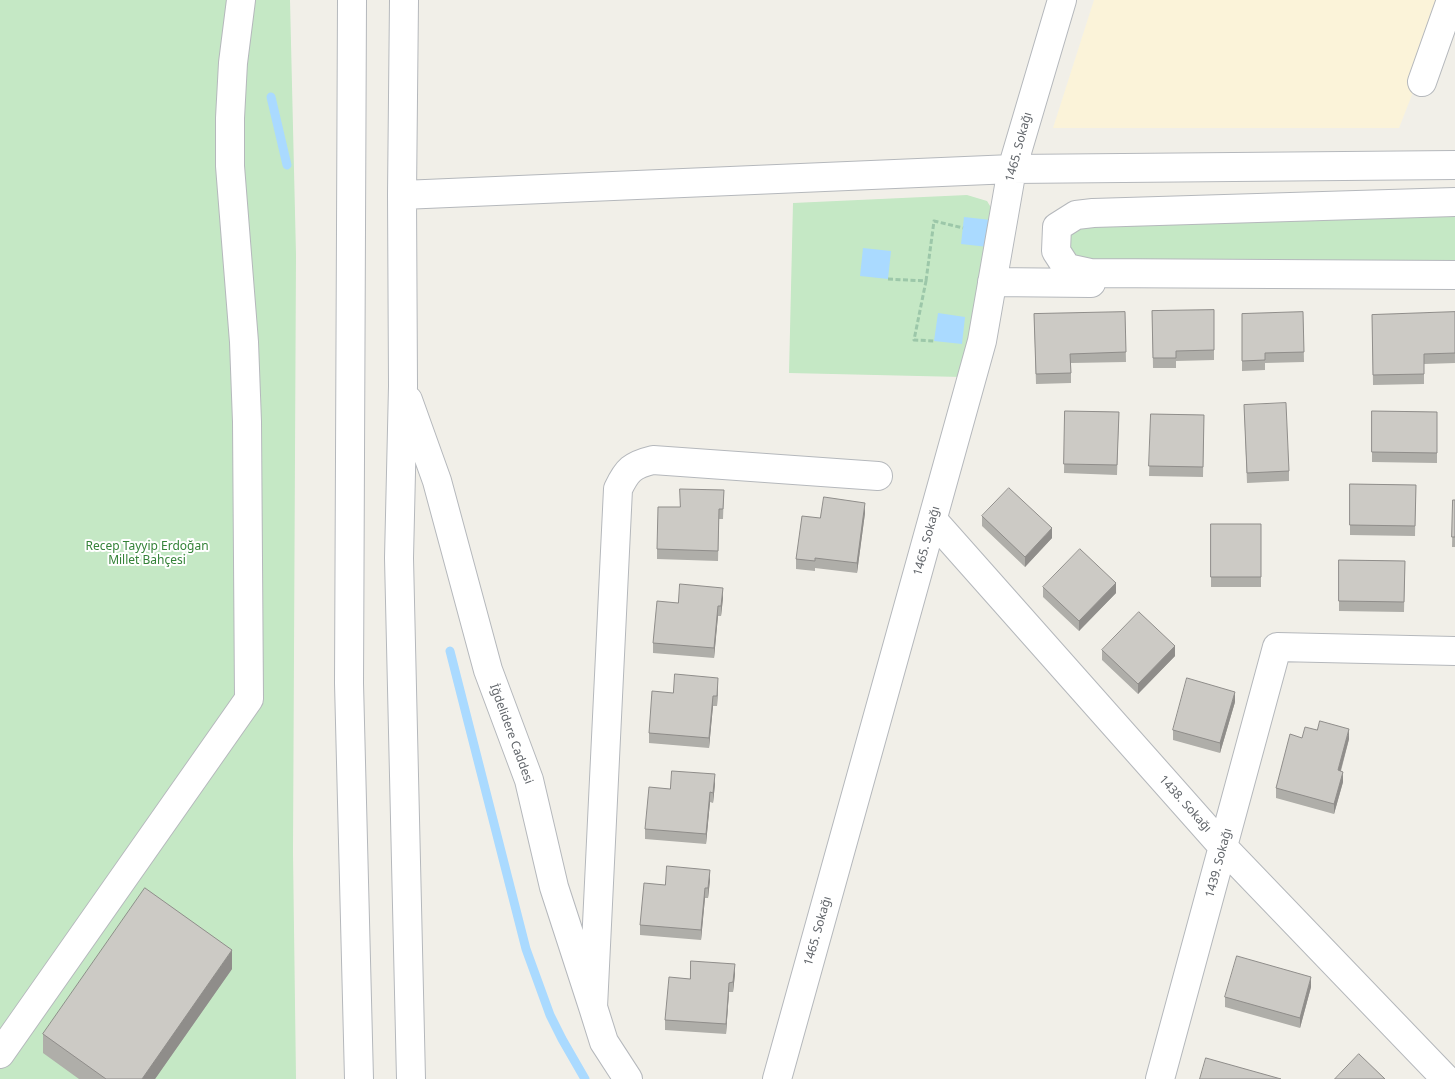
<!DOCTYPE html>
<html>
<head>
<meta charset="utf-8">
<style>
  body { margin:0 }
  canvas { display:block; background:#f1efe8 }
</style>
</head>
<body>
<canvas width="1455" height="1079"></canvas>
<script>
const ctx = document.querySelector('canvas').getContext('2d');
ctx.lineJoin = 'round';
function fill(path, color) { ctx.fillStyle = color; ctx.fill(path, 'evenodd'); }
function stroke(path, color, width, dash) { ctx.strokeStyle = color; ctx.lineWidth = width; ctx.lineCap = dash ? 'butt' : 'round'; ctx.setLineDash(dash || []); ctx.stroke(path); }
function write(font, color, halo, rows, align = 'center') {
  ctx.font = font + ' "Noto Sans",sans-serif'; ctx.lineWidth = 4; ctx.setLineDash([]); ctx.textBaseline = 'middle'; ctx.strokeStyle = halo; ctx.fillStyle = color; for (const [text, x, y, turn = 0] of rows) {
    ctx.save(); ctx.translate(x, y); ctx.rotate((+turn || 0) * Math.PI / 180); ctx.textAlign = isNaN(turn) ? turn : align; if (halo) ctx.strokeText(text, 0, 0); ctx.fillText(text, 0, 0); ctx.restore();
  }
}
fill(new Path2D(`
  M0,0H290L296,255L293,852L296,1079H0Z
  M967,195L987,201L995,214L962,377L789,373L793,203Z
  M1455,202V275L1067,268L1057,227Z`), '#c5e8c5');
fill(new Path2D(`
  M1094,0H1449L1399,128H1053Z`), '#fbf3d9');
fill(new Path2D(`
  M964,217L991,220L988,247L961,244Z
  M863,248L891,251L888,279L860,276Z
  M938,313L965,317L962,344L934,341Z`), '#aadaff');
stroke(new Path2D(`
  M271,97L287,165
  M450,651L526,949L550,1015L562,1039L585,1079`), '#aadaff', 9);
const minor = new Path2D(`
  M352,0L349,683L359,1079
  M404,0L402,195L403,386L399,558L411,1079
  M1422,82L1451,0
  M402,195L1012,169L1455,165
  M1455,202L1093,213L1076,215L1057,227L1056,251L1067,268L1090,273L1455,275
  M992,282L1091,283
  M408,400L437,481L488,670L529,780L554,887L593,1007L604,1042L628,1079
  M933,520L1224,848L1446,1079
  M593,1007L618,489C627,470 632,465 653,460L878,476
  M0,1054L249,699L247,422L244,342L230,166V118L233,63L241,0
  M777,1079L982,341L1012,169L1062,0
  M1160,1079L1277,647L1455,651`);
stroke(minor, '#b5b8bc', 30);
stroke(new Path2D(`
  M888,279L926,281L914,340L934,341
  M926,281L934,221L963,228`), '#9cc7a9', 3, [5, 2.5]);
stroke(minor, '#fff', 28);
fill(new Path2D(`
  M1214,310V360L1176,361V368H1153L1152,311Z
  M1125,312L1126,362L1071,363V383L1036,384L1034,314Z
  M1303,312L1304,362L1265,363V370L1242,371V314Z
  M1455,312V363L1424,364V384L1373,385L1372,315Z
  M1244,405L1289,471V481L1247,483Z
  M1065,411L1119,412L1117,475L1064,473Z
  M1372,411L1437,412V463L1372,462Z
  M1151,414L1204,415L1203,477L1149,476Z
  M1350,484L1416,485L1415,536L1350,535Z
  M724,490L723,519H719L718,561L657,559V549L680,507Z
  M1453,500H1455V547H1452Z
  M865,513L857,573L815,568V571L796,569V559L820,518Z
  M982,516L1052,538L1025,567L982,526Z
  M1211,524H1261V587H1211Z
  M1339,560L1405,561L1404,612L1339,611Z
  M1043,587L1116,593L1079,631L1043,597Z
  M723,598L721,616H718L714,658L653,653V643L678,603Z
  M1102,650L1175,656L1138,694L1102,660Z
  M718,688L717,706H713L709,748L649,743V733L673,693Z
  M1235,702L1220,753L1173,740V730Z
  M1302,738L1349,739L1341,771L1343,782L1334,814L1276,798V788Z
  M715,784L713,803L710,802L706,844L645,839V829L670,789Z
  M710,880L708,898H705L701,940L640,935V925L665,885Z
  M232,969L155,1079H79L43,1053V1034Z
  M735,974L733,992H729L726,1034L665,1030V1020L690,979Z
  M1311,987L1300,1028L1225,1007V997Z`), '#afaea9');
fill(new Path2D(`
  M865,503V513L857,573V563Z
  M1052,528V538L1025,567V557Z
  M1116,583V593L1079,631V621Z
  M723,588V598L721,616V606Z
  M718,606V616L714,658V648Z
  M1175,646V656L1138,694V684Z
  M718,678V688L717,706V696Z
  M1235,692V702L1220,753V743Z
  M713,696V706L709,748V738Z
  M1349,729V739L1338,780V770Z
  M1343,772V782L1334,814V804Z
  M715,774V784L713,803V793Z
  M710,792V802L706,844V834Z
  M710,870V880L708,898V888Z
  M705,888V898L701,940V930Z
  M232,950V969L155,1079H142Z
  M735,964V974L733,992V982Z
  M1311,977V987L1300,1028V1018Z
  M729,983V992L726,1034V1024Z`), '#8f8d8a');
const building = new Path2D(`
  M1214,310V350L1176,351V358H1153L1152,311Z
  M1125,312L1126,352L1070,354L1071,373L1036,374L1034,314Z
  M1303,312L1304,352L1265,353V360L1242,361V314Z
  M1455,312V353L1424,354V374L1373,375L1372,315Z
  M1286,403L1289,471L1247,473L1244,405Z
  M1065,411L1119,412L1117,465L1064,464Z
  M1372,411L1437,412V453L1372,452Z
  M1151,414L1204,415L1203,467L1149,466Z
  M1350,484L1416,485L1415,526L1350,525Z
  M1009,488L1052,528L1025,557L982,516Z
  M680,489L724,490L723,509H719L718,551L657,549L658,507H680Z
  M824,497L865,503L857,563L815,558V561L796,559L802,516L820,518Z
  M1453,500H1455V537H1452Z
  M1211,524H1261V577H1211Z
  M1080,549L1116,583L1079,621L1043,587Z
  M1339,560L1405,561L1404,602L1339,601Z
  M680,584L723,588L721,606H718L714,648L653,643L657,601L678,603Z
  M1139,612L1175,646L1138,684L1102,650Z
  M675,674L718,678L717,696H713L709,738L649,733L652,691L673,693Z
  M1187,678L1235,692L1220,743L1173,730Z
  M1320,721L1349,729L1338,770L1343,772L1334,804L1276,788L1290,734L1302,738L1305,727L1317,730Z
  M672,771L715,774L713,793L710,792L706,834L645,829L649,787L670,789Z
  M667,866L710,870L708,888H705L701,930L640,925L644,883L665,885Z
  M145,888L232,950L142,1079H106L43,1034Z
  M1237,956L1311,977L1300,1018L1225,997Z
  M691,961L735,964L733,982L729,983L726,1024L665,1020L669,977L690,979Z
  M1359,1054L1385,1079H1335Z
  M1206,1058L1281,1079H1200Z`);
fill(building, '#cccac5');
stroke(building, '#8f8d8a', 1);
write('12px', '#5f6368', '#fff', [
  ["1465. Sokağı",1019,147,-75],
  ["1465. Sokağı",927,541,-75],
  ["İğdelidere Caddesi",511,734,70],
  ["1438. Sokağı",1185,804,48],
  ["1439. Sokağı",1219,863,-75],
  ["1465. Sokağı",818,931,-74]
]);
write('12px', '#348238', '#fff', [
  ["Recep Tayyip Erdoğan",147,547],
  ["Millet Bahçesi",147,561]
]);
</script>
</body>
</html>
